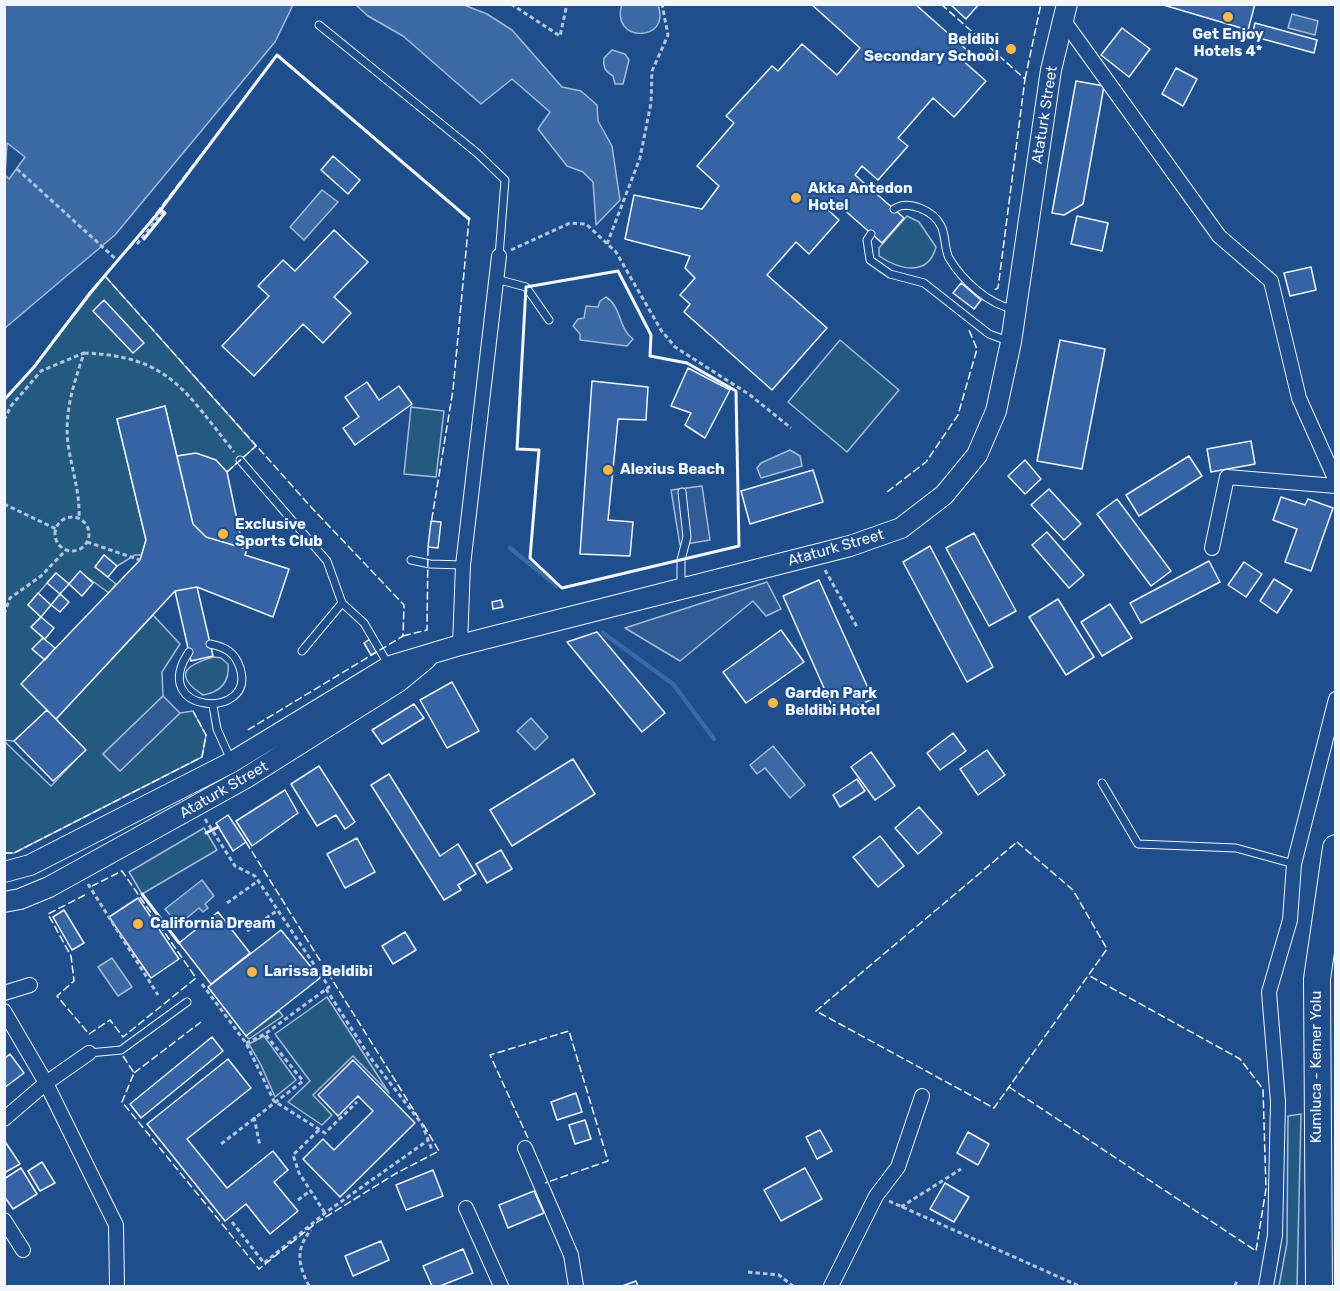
<!DOCTYPE html>
<html>
<head>
<meta charset="utf-8">
<style>
  body { margin:0 }
  #map { position:relative; width:1340px; height:1291px; overflow:hidden; background:#1f4e8c; font-family:Rubik,sans-serif }
  canvas { display:block }
  .frame { position:absolute; inset:0; border:6px solid #f2f6ff; pointer-events:none }
</style>
</head>
<body>
<div id="map">
<canvas width="1340" height="1291"></canvas>
<div class="frame"></div>
</div>
<script>
const ctx = document.querySelector('canvas').getContext('2d');
ctx.lineJoin = 'round';
function fill(path, color) { ctx.fillStyle = color; ctx.fill(path, 'evenodd'); }
function stroke(path, color, width, dash) { ctx.strokeStyle = color; ctx.lineWidth = width; ctx.lineCap = dash ? 'butt' : 'round'; ctx.setLineDash(dash || []); ctx.stroke(path); }
function write(font, color, halo, rows, align = 'center') {
  ctx.font = font + ' Rubik,sans-serif'; ctx.lineWidth = 4.5; ctx.setLineDash([]); ctx.textBaseline = 'middle'; ctx.strokeStyle = halo; ctx.fillStyle = color; for (const [text, x, y, turn = 0] of rows) {
    ctx.save(); ctx.translate(x, y); ctx.rotate((+turn || 0) * Math.PI / 180); ctx.textAlign = isNaN(turn) ? turn : align; if (halo) ctx.strokeText(text, 0, 0); ctx.fillText(text, 0, 0); ctx.restore();
  }
}
const green = new Path2D(`
  M907,216L919,222L936,247C928,277 900,270 879,256V248Z
  M105,276L256,446L227,472C211,456 199,452 177,456L165,406L117,419L146,540L142,555H135L117,566L104,555L95,567L116,584L109,593L80,572L69,584L56,573L28,605L41,617L31,627L43,638L33,650L45,660L47,710L14,741L4,740V400L34,367Z
  M840,340L899,390L847,452L788,402Z
  M411,407L444,411L436,477L404,474Z
  M153,615L180,644L162,672L163,696L103,754L120,771L180,713L193,711L206,735L202,757L14,853H5L4,741L51,786L85,750L56,719Z
  M214,657L221,658L228,664C230,683 220,692 203,695C171,674 188,664 214,657Z
  M204,828L217,850L142,894L129,872Z
  M327,997L389,1093L353,1056L313,1095L332,1115L322,1125L288,1102L310,1081L275,1034Z
  M279,1011L283,1016L249,1039L246,1036Z
  M264,1036L296,1080L275,1097L261,1065L249,1044Z
  M1301,1114L1297,1286H1279L1287,1243L1288,1116Z`);
fill(green, '#245a82');
stroke(green, '#a8bbd7', 1.5);
const parking = new Path2D(`
  M702,486L710,540L680,545L671,490Z
  M767,582L781,609L766,616L753,601L680,661L625,628Z
  M163,696L180,713L120,771L103,754Z`);
fill(parking, '#305b95');
stroke(parking, '#a8bbd7', 1.5);
const water = new Path2D(`
  M622,4L658,5C672,43 609,43 622,4Z
  M5,5H293L275,42L115,235L5,328Z
  M356,5H464L487,14L512,30L562,87L581,91L597,105L598,121L612,146L620,200L596,225L593,182L583,172L567,166L538,129L550,112L512,79L481,104L403,36L368,16Z
  M1292,14L1318,21L1315,35L1288,28Z
  M612,50L625,54L629,60L623,84H615L613,76C605,71 603,68 604,58Z
  M322,190L338,202L304,240L290,227Z
  M606,297C622,307 618,328 633,339L627,346L580,340V334L573,326L578,319L584,318L586,306L598,307L600,301Z
  M790,450L800,456L802,466L761,478L757,468L761,463Z
  M531,718L548,737L535,750L517,731Z
  M773,746L805,785L790,798L765,768L757,774L750,765Z
  M202,880L214,896L205,904L208,908L203,912L199,908L178,925L165,909Z
  M112,958L132,987L118,996L98,967Z`);
fill(water, '#3b69a3');
stroke(water, '#a8bbd7', 1.5);
const pier = new Path2D(`
  M7,143L25,157L9,179L5,175Z`);
fill(pier, '#1f4e8c');
stroke(pier, '#a8bbd7', 1.5);
stroke(new Path2D(`
  M510,548L557,586
  M603,633L673,684L714,739`), '#3b69a3', 4.5);
const building = new Path2D(`
  M811,4H915L968,51L961,59L986,81L954,117L933,98L898,138L908,146L878,180L862,166L855,175L904,218L882,243L834,201L827,209L839,220L809,254L796,242L767,275L827,328L772,390L684,312L690,304L680,295L695,278L685,268L690,256L625,239L634,195L702,209L719,186L697,166L734,123L726,116L772,66L778,71L802,44L837,75L860,48Z
  M950,4H979L966,19Z
  M1160,4H1255L1248,30Z
  M1255,23L1317,40L1314,53L1252,36Z
  M1122,28L1150,49L1129,77L1101,55Z
  M1176,68L1197,79L1183,106L1162,94Z
  M1076,81L1104,86L1083,204L1064,215L1052,213Z
  M333,156L360,180L348,194L321,170Z
  M1077,216L1108,223L1102,251L1071,244Z
  M334,230L368,262L334,297L351,313L323,343L303,324L254,376L222,346L269,296L258,286L283,260L295,271Z
  M1311,267L1316,290L1290,296L1284,273Z
  M961,283L981,300L974,309L953,293Z
  M104,300L144,343L133,353L93,311Z
  M1060,340L1105,349L1082,469L1037,461Z
  M688,368L730,390L705,438L685,425L691,413L671,406Z
  M592,381L648,387L646,420L618,419L608,520L633,522L630,556L580,554Z
  M367,382L379,400L399,386L412,404L355,445L343,428L359,417L345,397Z
  M165,406L193,524L206,537L247,549L245,555L289,569L273,617L197,587L175,591L56,719L21,684L140,560L146,540L117,419Z
  M1251,441L1255,464L1211,472L1207,449Z
  M196,453L216,460L227,472L243,548L206,537L193,524L177,456Z
  M1189,456L1202,476L1139,516L1126,495Z
  M1025,460L1041,479L1025,494L1008,476Z
  M813,470L823,502L750,524L741,491Z
  M1049,489L1081,524L1064,540L1031,505Z
  M1281,497L1305,505L1308,499L1333,508L1311,571L1285,562L1297,529L1273,520Z
  M1117,499L1171,571L1151,586L1097,514Z
  M431,521L441,522L438,548L428,547Z
  M1047,532L1084,575L1069,588L1032,545Z
  M974,533L1016,611L989,626L946,548Z
  M930,546L993,667L967,682L903,562Z
  M104,555L117,566L108,577L95,567Z
  M1209,561L1220,582L1141,623L1130,603Z
  M1244,562L1262,574L1246,597L1228,585Z
  M80,571L93,583L82,596L69,584Z
  M56,573L69,584L60,594L47,583Z
  M1274,579L1292,590L1277,613L1260,601Z
  M819,580L873,699L836,715L783,596Z
  M197,587L213,656L191,661L175,591Z
  M38,593L51,605L41,617L28,605Z
  M60,594L69,602L60,612L51,605Z
  M1058,599L1094,657L1066,675L1029,617Z
  M501,600L503,607L493,609L492,602Z
  M1110,604L1132,638L1102,656L1081,622Z
  M41,617L54,628L45,639L31,627Z
  M781,630L804,662L746,703L723,672Z
  M597,632L665,713L642,732L567,642Z
  M43,638L55,648L45,660L32,649Z
  M370,639L377,652L371,655L364,643Z
  M452,682L479,731L447,748L420,700Z
  M414,704L424,718L382,744L372,730Z
  M47,710L86,750L53,781L14,741Z
  M953,733L966,751L940,770L927,753Z
  M987,750L1005,775L978,795L960,769Z
  M871,752L895,786L875,800L851,767Z
  M573,759L595,794L512,846L490,810Z
  M319,766L355,822L345,829L336,815L317,826L291,784Z
  M389,774L440,856L458,844L476,874L458,885L461,890L444,900L371,785Z
  M857,779L865,791L840,807L833,795Z
  M285,790L298,813L252,846L236,821Z
  M919,807L942,833L918,854L895,828Z
  M228,815L246,842L233,851L216,823Z
  M880,836L904,866L878,887L853,857Z
  M357,838L375,872L345,888L327,854Z
  M501,850L512,869L487,883L476,864Z
  M138,898L179,959L151,978L109,917Z
  M64,910L84,943L72,950L53,917Z
  M218,912L250,953L211,984L179,943Z
  M281,930L320,978L246,1036L208,987Z
  M405,932L416,950L393,964L382,946Z
  M212,1037L223,1051L141,1118L130,1104Z
  M10,1054L24,1073L4,1088V1059Z
  M228,1059L251,1088L187,1139L227,1188L273,1151L288,1170L274,1182L298,1211L270,1234L246,1204L225,1221L147,1124Z
  M353,1060L415,1123L340,1197L303,1159L323,1139L334,1150L373,1111L358,1096L338,1116L318,1095Z
  M576,1093L582,1112L557,1120L551,1102Z
  M585,1120L591,1139L575,1144L569,1125Z
  M820,1130L832,1151L817,1159L806,1137Z
  M968,1132L989,1144L978,1165L957,1153Z
  M4,1140L20,1164L4,1173Z
  M42,1162L55,1183L40,1191L28,1171Z
  M21,1168L37,1194L13,1209L4,1196V1179Z
  M805,1168L822,1199L781,1221L764,1190Z
  M433,1170L443,1196L406,1210L396,1185Z
  M945,1183L969,1197L954,1222L930,1209Z
  M534,1191L544,1213L508,1228L499,1205Z
  M381,1241L389,1260L353,1276L345,1256Z
  M463,1249L473,1273L440,1286H432L423,1266Z
  M636,1281L638,1286H622Z`);
fill(building, '#3563a3');
stroke(building, '#f2f6ff', 1.5);
const lane = new Path2D(`
  M319,25L477,153L505,180L499,256
  M894,209C908,199 934,211 941,226C946,235 944,248 949,258C962,280 988,304 1013,309
  M871,234L867,240L870,260L890,274L924,283L989,334L1008,341
  M496,279L526,287L549,320
  M240,460L327,561L342,603L364,623L388,664
  M411,560L430,564L463,565
  M681,586V560L687,537L682,492
  M302,651L342,603
  M189,652C147,714 257,721 240,668C235,652 225,647 210,644
  M213,706L217,729L231,760
  M1102,783L1138,844L1236,848L1294,864
  M89,1053L121,1050L187,1002`);
const street = new Path2D(`
  M1064,21L1219,236L1271,281L1299,398L1336,481
  M1212,548L1227,477L1336,486
  M460,645L463,565L499,256
  M4,993L30,985
  M4,1011L46,1083L116,1225L117,1286
  M4,1119L46,1083L89,1053
  M525,1148L571,1255L576,1286
  M466,1208L501,1286
  M4,1220L23,1250
  M831,1286L876,1196L898,1167L922,1096
  M1266,1286L1275,1235L1278,1102L1269,992L1290,920L1294,864L1336,699`);
const secondary = new Path2D(`
  M4,872L30,865L232,762L390,666L460,645L850,546L901,528L944,495L977,455L996,411L1011,342L1051,70L1067,4
  M4,902L20,899L49,887L244,779L398,682L426,659`);
const highway = new Path2D(`
  M1319,1286L1317,979L1336,848`);
stroke(lane, '#f2f6ff', 9);
stroke(street, '#f2f6ff', 16);
stroke(secondary, '#f2f6ff', 22);
stroke(highway, '#f2f6ff', 28);
stroke(new Path2D(`
  M511,4L560,36L567,4
  M17,169L118,261
  M137,244L162,213L159,212
  M607,244L640,158L651,103L652,71L668,35L662,4
  M511,250L570,223L586,224L616,252L661,330L675,347L750,395L791,428
  M84,353C169,356 185,391 234,452
  M4,420L11,406L41,371L84,353C74,383 64,412 68,444C72,471 80,491 79,519
  M4,504L56,529
  M55 534a17 17 0 1 1 34 0a17 17 0 1 1-34 0Z
  M87,542L140,560
  M825,570L857,627
  M4,614L10,598L41,576L66,550
  M205,819L235,866L255,876L329,987L265,1034L303,1081L221,1144
  M88,884L158,995
  M227,903L258,881
  M247,931L278,910
  M202,984L246,1043L274,1101L325,1133L357,1102
  M326,989L369,1056L422,1124L432,1150
  M246,1043L265,1034
  M254,1117L260,1146
  M319,1130L293,1155L299,1173L325,1213
  M298,1200L310,1191
  M889,1201L1079,1286
  M901,1207L961,1169
  M232,1222L264,1263L325,1213L427,1141
  M748,1272L779,1275L793,1286
  M309,1286C298,1265 295,1249 311,1230
  M1235,1286L1237,1280`), '#b3c4dc', 3, [4.5, 3]);
stroke(lane, '#1f4e8c', 7);
stroke(street, '#1f4e8c', 14);
stroke(secondary, '#1f4e8c', 20);
stroke(highway, '#1f4e8c', 26);
stroke(new Path2D(`
  M941,4L1025,79L998,288L992,291
  M1025,79L1041,4
  M129,249L277,55L469,219L453,390L431,524
  M105,276L311,507L404,605L403,636L246,731
  M227,472L256,446
  M887,492L926,462L958,415L977,349L969,330
  M403,636L427,630L428,545
  M246,842L418,1117
  M1017,842L1073,890L1107,949L994,1108L816,1011Z
  M4,853H14L202,757L206,735L193,711
  M85,895L48,914L71,956L74,981L57,996L89,1034L110,1020L123,1037L196,978L122,871L92,886
  M123,1056L134,1073L122,1102L259,1269L316,1223L395,1174L439,1151L423,1124
  M134,1073L201,1022
  M1009,1087L1256,1251L1266,1189L1263,1089L1240,1059L1088,975
  M528,1138L490,1055L569,1031L608,1161L545,1183`), '#f2f6ff', 1.5, [8, 3]);
stroke(new Path2D(`
  M144,239L165,213L161,210
  M618,271L651,335L650,356L687,363L736,391L739,546L562,588L530,558L539,450L517,449L526,287Z
  M4,400L34,367L90,293L159,212L277,55L469,219
  M206,833L218,827
  M142,894L179,943`), '#f2f6ff', 3);
for (const [x, y, r, color] of [
  [1228,17,6,"#ffb74d"],
  [1011,49,6,"#ffb74d"],
  [796,198,6,"#ffb74d"],
  [608,470,6,"#ffb74d"],
  [223,534,6,"#ffb74d"],
  [773,703,6,"#ffb74d"],
  [138,924,6,"#ffb74d"],
  [252,972,6,"#ffb74d"]
]) { const dot = new Path2D(); dot.arc(x, y, r, 0, 2 * Math.PI); ctx.fillStyle = color; ctx.fill(dot); stroke(dot, '#1f4e8c', 2); }
write('bold 15px', '#f2f6ff', '#1f4e8c', [
  ["Get Enjoy",1228,35,"center"],
  ["Hotels 4*",1228,52,"center"],
  ["Beldibi",999,40,"right"],
  ["Secondary School",999,57,"right"],
  ["Akka Antedon",808,189],
  ["Hotel",808,206],
  ["Alexius Beach",620,470],
  ["Exclusive",235,525],
  ["Sports Club",235,542],
  ["Garden Park",785,694],
  ["Beldibi Hotel",785,711],
  ["California Dream",150,924],
  ["Larissa Beldibi",264,972]
], 'left');
write('15px', '#f2f6ff', '#1f4e8c', [
  ["Ataturk Street",1045,115,-81],
  ["Ataturk Street",836,548,-16],
  ["Ataturk Street",224,790,-30],
  ["Kumluca - Kemer Yolu",1317,1067,-90]
]);
</script>
</body>
</html>
